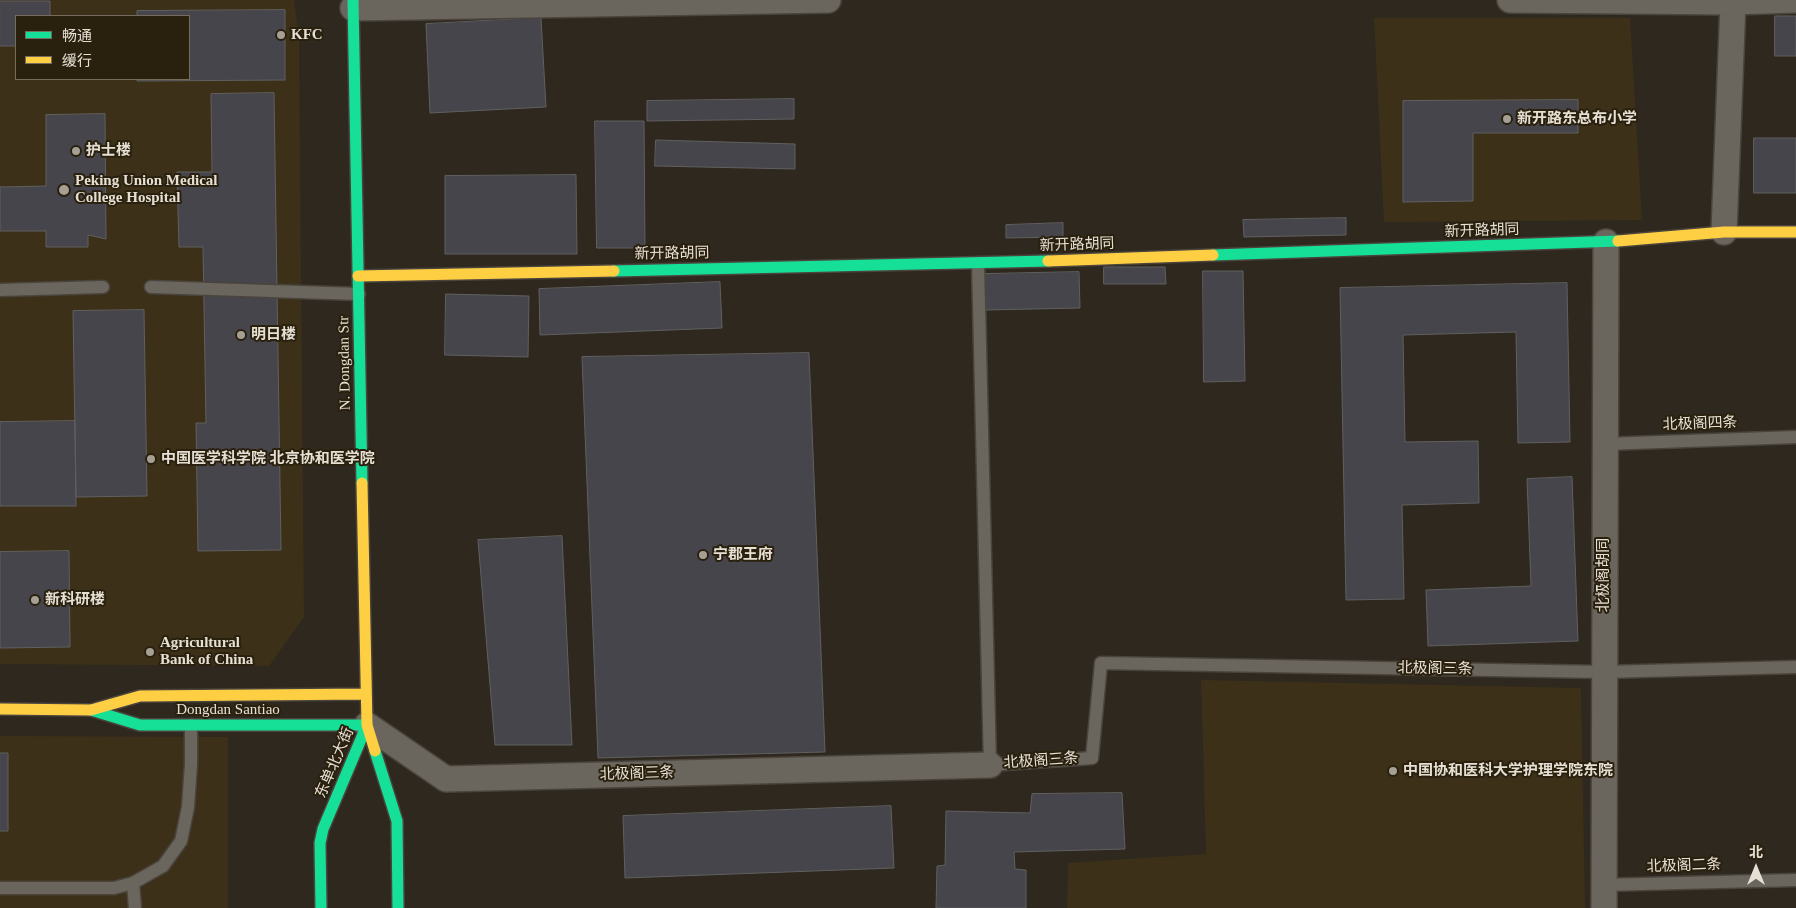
<!DOCTYPE html>
<html>
<head>
<meta charset="utf-8">
<style>
  body { margin:0 }
  #map { position:relative; width:1796px; height:908px; overflow:hidden; background:#2e281e; font-family:"Times New Roman","Noto Sans SC",serif }
  canvas { display:block }
  .legend { position:absolute; left:15px; top:15px; width:175px; height:65px; box-sizing:border-box; background:#2a200e; border:1px solid #756c5d; margin:0; padding:6px 9px; list-style:none; font-size:15px; color:#e6dfd4 }
  .legend li { display:flex; align-items:center; gap:10px; height:25px }
  .legend b { width:25px; border:1px solid #756c5d }
  .north { position:absolute; left:1731px; top:843px; width:50px; height:50px; -webkit-text-stroke:4px #2a200e; paint-order:stroke; rotate:0deg; font-size:14px; font-weight:700; line-height:20px; text-align:center; color:#e6dfd4 }
  .north::after { content:''; display:block; margin:auto; width:18px; height:22px; background:#e6dfd4; clip-path:polygon(50% 0,100% 100%,50% 72%,0 100%) }
</style>
</head>
<body>
<div id="map">
<canvas width="1796" height="908"></canvas>
<ul class="legend">
<li><b style="height:6px;background:#16e098"></b>畅通</li>
<li><b style="height:6px;background:#ffcf43"></b>缓行</li>
</ul>
<div class="north">北</div>
</div>
<script>
const ctx = document.querySelector('canvas').getContext('2d');
ctx.lineJoin = 'round';
function fill(path, color) { ctx.fillStyle = color; ctx.fill(path, 'evenodd'); }
function stroke(path, color, width, dash) { ctx.strokeStyle = color; ctx.lineWidth = width; ctx.lineCap = dash ? 'butt' : 'round'; ctx.setLineDash(dash || []); ctx.stroke(path); }
function write(font, color, halo, rows, align = 'center') {
  ctx.font = font + ' "Times New Roman","Noto Sans SC",serif'; ctx.lineWidth = 4; ctx.setLineDash([]); ctx.textBaseline = 'middle'; ctx.strokeStyle = halo; ctx.fillStyle = color; for (const [text, x, y, turn = 0] of rows) {
    ctx.save(); ctx.translate(x, y); ctx.rotate((+turn || 0) * Math.PI / 180); ctx.textAlign = isNaN(turn) ? turn : align; if (halo) ctx.strokeText(text, 0, 0); ctx.fillText(text, 0, 0); ctx.restore();
  }
}
fill(new Path2D(`
  M0,0H294L299,37L304,617L269,666L0,664ZM16,16H189V79H16Z
  M1374,18H1630L1642,220L1384,222Z
  M1201,680L1581,688L1585,908H1067L1068,863L1206,854Z
  M0,736L228,737V908H0Z`), '#3c3019');
const building = new Path2D(`
  M0,1H50V16H16V46H0Z
  M285,10V80L137,81V79H189V16H137V11Z
  M1775,16H1796V56H1775Z
  M541,18L546,107L430,113L426,24Z
  M274,93L281,550L198,551L196,423H206L203,247H179L177,172H212L211,94Z
  M794,99V119L647,121V101Z
  M1578,100V133H1473V201L1403,202V101Z
  M105,114L106,239L88,235V247H46V231H0V187L46,186V115Z
  M595,121H644L645,248H597Z
  M1754,138H1796V193H1754Z
  M656,140L795,144V169L655,166Z
  M576,175L577,254H445V176Z
  M1346,218V235L1244,237L1243,220Z
  M1063,223V237L1006,238V225Z
  M1104,267H1165L1166,284H1104Z
  M1203,271H1243L1245,381L1204,382Z
  M1079,272L1080,308L986,310L985,274Z
  M720,282L722,328L540,335L539,289Z
  M1567,283L1570,442L1518,443L1516,332L1403,335L1405,442L1478,441L1479,503L1402,505L1404,599L1346,600L1340,288Z
  M446,294L529,296L528,357L445,355Z
  M144,310L147,496L76,497L73,311Z
  M809,353L825,752L598,758L582,357Z
  M75,421L76,506H0V422Z
  M1572,477L1578,641L1428,646L1426,590L1531,586L1527,479Z
  M562,536L572,745H495L478,540Z
  M69,551L70,647L0,648V552Z
  M0,753H8V831H0Z
  M1122,793L1125,849L1014,852L1015,869L1026,870V908H936L937,866L945,865L946,811L1030,813L1032,794Z
  M891,806L894,868L625,878L623,816Z`);
fill(building, '#45454b');
stroke(building, '#616060', 1);
const lane = new Path2D(`
  M978,263L990,765L1092,758L1101,663L1603,672L1796,667
  M151,287L359,294
  M0,290L103,287
  M1605,444L1796,437
  M133,883L135,908
  M1603,885L1796,880
  M0,888H114L133,883L163,866L181,841L188,807L191,764V725`);
const street = new Path2D(`
  M1510,0L1733,2L1796,0
  M353,8L828,0
  M1724,232L1733,2
  M367,725L446,779L990,765
  M1604,908L1606,242`);
const fast = new Path2D(`
  M353,0L362,483
  M1213,255L1618,241
  M614,271L1048,261
  M91,710L140,725H367
  M375,751L397,821L398,908
  M321,908L320,843L323,829L367,725`);
const slow = new Path2D(`
  M1618,241L1724,232H1796
  M1048,261L1213,255
  M358,276L614,271
  M362,483L367,725L375,751
  M0,709L91,710L140,696L366,694`);
stroke(lane, '#4a443d', 15);
stroke(street, '#4a443d', 28);
stroke(fast, '#4a443d', 14);
stroke(slow, '#4a443d', 14);
stroke(lane, '#6a655d', 12);
stroke(street, '#6a655d', 25);
stroke(fast, '#16e098', 11);
stroke(slow, '#ffcf43', 11);
for (const [x, y, r, color] of [
  [281,35,5,"#a69f94"],
  [1507,119,5,"#a69f94"],
  [76,151,5,"#a69f94"],
  [64,190,6,"#a69f94"],
  [241,335,5,"#a69f94"],
  [151,459,5,"#a69f94"],
  [703,555,5,"#a69f94"],
  [35,600,5,"#a69f94"],
  [150,652,5,"#a69f94"],
  [1393,771,5,"#a69f94"]
]) { const dot = new Path2D(); dot.arc(x, y, r, 0, 2 * Math.PI); ctx.fillStyle = color; ctx.fill(dot); stroke(dot, '#2a200e', 2); }
write('bold 15px', '#e6dfd4', '#2a200e', [
  ["KFC",291,35],
  ["新开路东总布小学",1517,119],
  ["护士楼",86,151],
  ["Peking Union Medical",75,181],
  ["College Hospital",75,198],
  ["明日楼",251,335],
  ["中国医学科学院 北京协和医学院",161,459],
  ["宁郡王府",713,555],
  ["新科研楼",45,600],
  ["Agricultural",160,643],
  ["Bank of China",160,660],
  ["中国协和医科大学护理学院东院",1403,771]
], 'left');
write('15px', '#e6dfd4', '#2a200e', [
  ["新开路胡同",1482,231,-2],
  ["新开路胡同",1077,245,-2],
  ["新开路胡同",672,254,-1],
  ["N. Dongdan Str",345,363,-91],
  ["北极阁四条",1700,424,-2],
  ["北极阁胡同",1604,575,-90],
  ["北极阁三条",1435,669,1],
  ["Dongdan Santiao",228,710],
  ["北极阁三条",1041,761,-4],
  ["东单北大街",335,763,-67],
  ["北极阁三条",637,774,-2],
  ["北极阁二条",1684,866,-2]
]);
</script>
</body>
</html>
